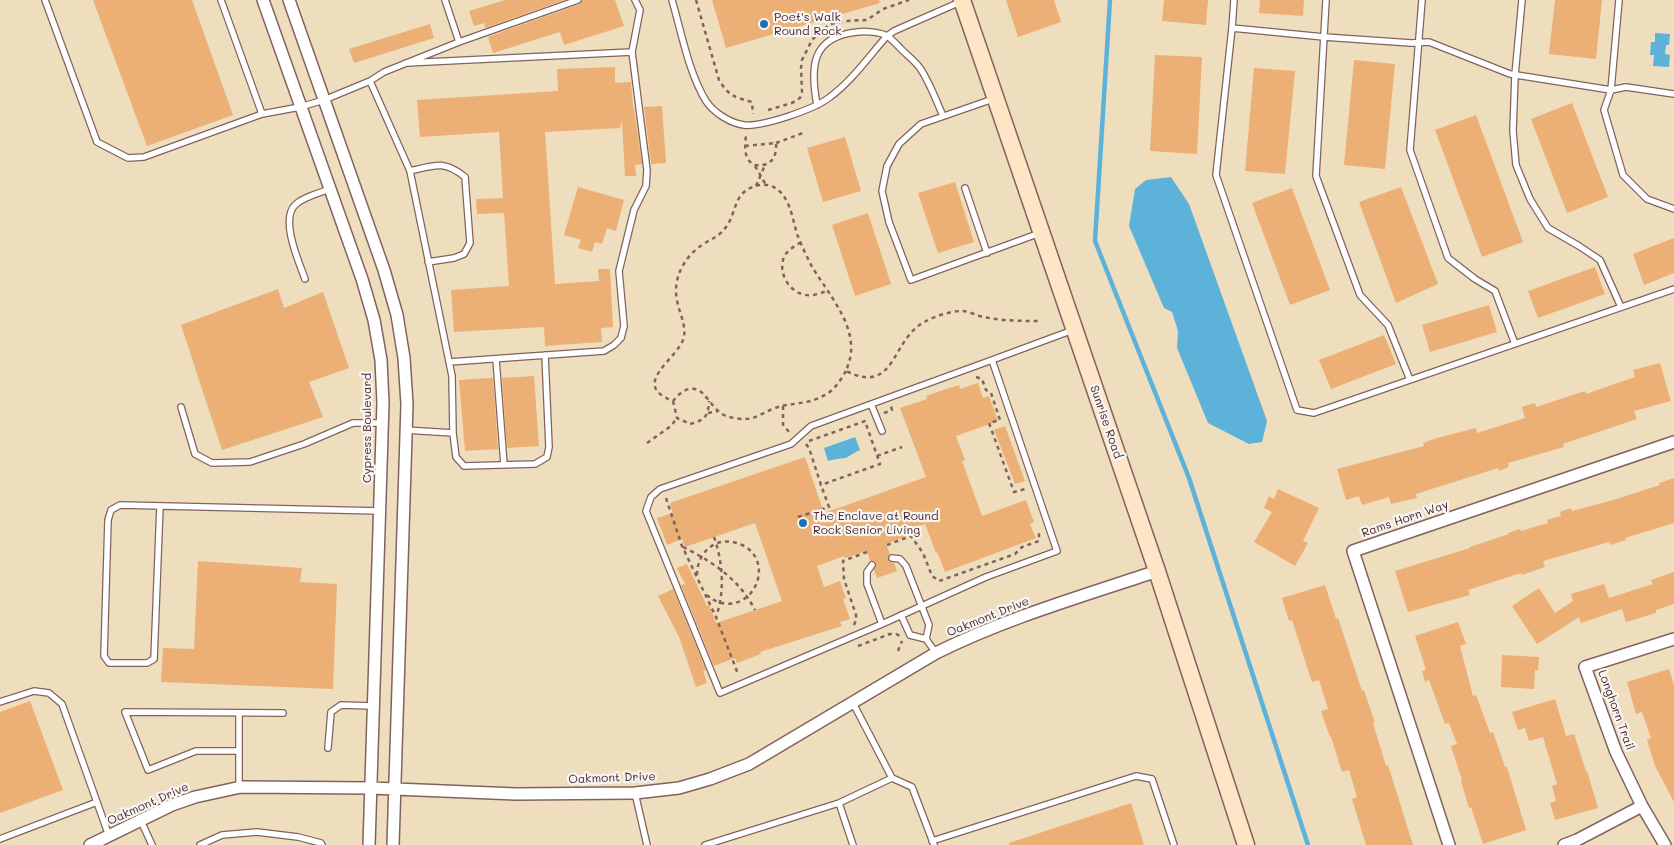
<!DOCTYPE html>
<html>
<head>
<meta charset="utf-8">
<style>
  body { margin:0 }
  canvas { display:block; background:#eedebd }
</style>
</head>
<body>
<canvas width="1674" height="845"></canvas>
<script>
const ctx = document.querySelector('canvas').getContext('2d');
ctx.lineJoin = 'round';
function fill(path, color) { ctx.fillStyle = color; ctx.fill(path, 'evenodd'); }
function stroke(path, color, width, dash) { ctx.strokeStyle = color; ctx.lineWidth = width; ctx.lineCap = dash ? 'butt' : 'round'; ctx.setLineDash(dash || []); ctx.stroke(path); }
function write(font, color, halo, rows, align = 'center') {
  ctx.font = font + ' Mali,sans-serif'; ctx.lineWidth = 4.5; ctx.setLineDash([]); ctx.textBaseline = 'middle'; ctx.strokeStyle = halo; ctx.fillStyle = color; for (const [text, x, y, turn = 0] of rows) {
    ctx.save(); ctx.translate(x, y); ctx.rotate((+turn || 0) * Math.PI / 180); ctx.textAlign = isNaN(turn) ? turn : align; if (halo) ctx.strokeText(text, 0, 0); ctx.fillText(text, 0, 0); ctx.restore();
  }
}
fill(new Path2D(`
  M1655,33L1670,34L1669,45H1666L1665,54L1670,55L1669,67L1653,66L1654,55H1650L1651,42H1655Z
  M1171,177L1189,204L1267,421L1262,442L1249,444L1208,423L1177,348L1178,331L1172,312L1164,308L1129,226L1135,189L1146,180Z
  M855,437L860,450C854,452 849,457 845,458C839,459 834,459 828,461L824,448Z`), '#5db2d9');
stroke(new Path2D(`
  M1110,0L1095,241L1189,478L1308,845`), '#5db2d9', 4.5);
fill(new Path2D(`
  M93,0H192L233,115L147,146Z
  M505,0H564L485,28L484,23L474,26L469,11Z
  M583,0H615L624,26L564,45L560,32L493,53L488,37L580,4Z
  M712,0H879L880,3L726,48Z
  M1006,0H1054L1061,22L1018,37Z
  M1164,0H1208L1206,25L1162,21Z
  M1260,0H1304L1303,16L1259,13Z
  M1555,0H1602L1596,59L1549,54Z
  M430,24L434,38L354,63L349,49Z
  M1155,55L1202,57L1197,154L1150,151Z
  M1354,60L1395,64L1385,169L1344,165Z
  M615,67V83L631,82L633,108H634L642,164L635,165L636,176H625L622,120L620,128L545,132L555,284L599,281L598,269H610L613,327L601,328L602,342L545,346L544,327L454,332L451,290L509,286L504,213L477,214L476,199L503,198L499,132L420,137L417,100L558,91L557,69Z
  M1254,68L1295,71L1285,174L1245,171Z
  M1572,103L1608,197L1567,213L1531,119Z
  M662,106L666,163L651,164L644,107Z
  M1476,115L1523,242L1482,257L1435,130Z
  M845,137L861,191L823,202L807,148Z
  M955,182L974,242L938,253L918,193Z
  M578,187L624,200L616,231L607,228L602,244L595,242L592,252L578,248L581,240L564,235Z
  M1401,187L1438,284L1396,303L1359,202Z
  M1292,188L1330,290L1290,305L1252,203Z
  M868,213L891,284L855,296L832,225Z
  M1674,238V273L1644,285L1633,254Z
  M1595,267L1605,294L1538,318L1528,291Z
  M278,289L284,308L323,292L349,368L309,382L323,417L222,450L181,325Z
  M1489,305L1497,332L1430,352L1422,325Z
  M1384,335L1396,364L1331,389L1319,360Z
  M1660,363L1671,401L1634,411L1637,419L1563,444L1564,447L1508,463L1509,467L1499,471L1498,468L1416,494L1417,498L1391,504L1389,497L1362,505L1359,496L1346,500L1337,469L1424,446L1423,443L1437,438L1476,428L1477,433L1525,418L1522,407L1535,403L1536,407L1585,391L1586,394L1635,377L1633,370Z
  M534,376L539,446L507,448L502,378Z
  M489,378H493L498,449L465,451L459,380Z
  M978,383L983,398L989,396L998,421L956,436L965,460L962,461L982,516L1026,500L1034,522L1030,524L1036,538L945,572L937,552L936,553L925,524L905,531L907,536L886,544L890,554L888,556V559L890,562L894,563L897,571L877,578L874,570L876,564L874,561H870L867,551L845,558L844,556L817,566L824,587L840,581L846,598L843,599L850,619L840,622L842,626L760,652L761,654L737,663L735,658L714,666L681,585L685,584L677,568L687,564L707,606L709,605L716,623L782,601L755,523L685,547L682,539L667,545L657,518L673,513L670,503L805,457L824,513L926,477L900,408L927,399L926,396L940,391L959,385L960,389Z
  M1005,426L1025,481L1015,484L994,430Z
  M1674,478V523L1625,538L1626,540L1610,545L1609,542L1543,561L1545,567L1522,575L1521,573L1468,590L1470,595L1408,612L1395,571L1470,548V547L1509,534L1508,533L1520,529L1521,531L1548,523L1547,520L1561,516L1560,512L1571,508L1572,511L1613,500L1660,485L1659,483Z
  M1278,489L1319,508L1303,541L1308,543L1295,566L1254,542L1272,512L1264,508L1269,496L1274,499Z
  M198,561L302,568L300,582L337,584L333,689L161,682L163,648L194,649Z
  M1674,572V604L1656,610V613L1626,622L1622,609L1581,623L1579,617L1537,644L1512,606L1539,588L1555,613L1573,601L1571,594L1604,584L1609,598L1653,584L1651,580Z
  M1325,585L1336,619L1338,618L1362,691L1364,690L1375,723H1373L1386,766L1388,765L1413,845H1366L1352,799L1357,797L1349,770L1342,772L1331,737H1330L1321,711L1328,709L1319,680L1312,682L1292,620L1289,621L1282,598Z
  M673,589L706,670L703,671L707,683L696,687L679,637L658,596Z
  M1458,622L1466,644L1460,646L1473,696L1476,695L1490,733L1493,732L1505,767H1507L1526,830L1483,844L1471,807L1469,808L1461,781L1462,780L1451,746L1457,744L1449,723L1445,724L1429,680L1425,682L1422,671L1426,670L1415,636Z
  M1502,655L1539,657L1538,671L1535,670L1534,689L1501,687Z
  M1669,669L1674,685V802L1655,766L1647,740L1651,738L1642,712L1636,714L1627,682Z
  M1555,699L1566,736L1574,734L1586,771H1587L1598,808L1555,820L1550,803L1556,801L1552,786L1557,784L1543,737L1529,741L1525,728L1518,730L1512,712Z
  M30,701L63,790L0,813V712Z
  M1131,803L1144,845H1009V843Z`), '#ecaf76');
const service = new Path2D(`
  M45,0L97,142L128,158L144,157L262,114L221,0
  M445,0L459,42
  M672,0C681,31 689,74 706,101C714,113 730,123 744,125C763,127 815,109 830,97C852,81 869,56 887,36L894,31L960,2
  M1234,0L1232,28L1324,37L1411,43L1429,42L1510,74L1611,90L1619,0
  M1326,0L1316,176L1360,295L1388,325L1410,380
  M1422,0L1410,150L1448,258L1475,279L1495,291L1515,344
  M1522,0L1515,75L1513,131L1516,165L1530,199L1548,228L1579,246L1600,260L1621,307
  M1232,28L1216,175L1297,410L1314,413L1674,289
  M406,63L632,52
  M370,81L384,72L459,42L578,0
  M1674,94L1626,87L1611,90L1604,110L1623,175L1647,199L1674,209
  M993,99L921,124L899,144L887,166L882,191L889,222L911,280L1040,233
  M817,105C810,67 811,37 857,32C866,31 880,32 887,36C892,39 897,45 901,49C907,55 915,61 920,68C930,83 936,100 943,116
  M262,114L300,107L324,100L370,81L410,171L452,376L453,433L405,430
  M410,171C435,165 444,160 465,177L470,243L464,254L454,258L428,262
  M965,188L987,253
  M305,279C299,262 280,220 295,205C303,197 319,193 330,189
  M496,359L504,465
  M992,360L811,426L791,444L660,489L651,497L646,511L720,693L882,624L986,577L1057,551L992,360L1073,330
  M449,362L604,351L614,345L621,338L624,326L619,271L634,210L646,186L647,170L632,52L640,10L635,0
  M871,404L882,431
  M181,407L195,454L212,463L250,462L304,444L353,423H383
  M453,433L456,457L464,466L535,464L547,457L549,447L545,355
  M160,506L154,659L147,663H109L104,656L108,520L111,510L120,505L380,511
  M892,558L900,559L906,566L929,625L926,639
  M872,565L867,572V584L882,624
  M901,615L910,635L926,639L936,653
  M0,702L34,691L49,693L62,704L109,836
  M853,703L892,778L912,787L934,845
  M239,713V787
  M328,748L331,712L341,705L373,706
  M239,751H196L148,770L125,712L283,713
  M635,793L647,845
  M839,803L853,845
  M141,821L152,845
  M0,839L97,802
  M932,841L1136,776L1152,779L1174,845
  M200,845L222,835L257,832L298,837L321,843L322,845
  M705,845L839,803L892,778`);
const minor = new Path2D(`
  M263,0L362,279L374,320L381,360L383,403L369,845
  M289,0L384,270L397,315L404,358L407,404L393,845
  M90,845L172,805L195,797L241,787L371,788L516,794L635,793L679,788L710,779L749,764L936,653C1006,618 1083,596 1157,571
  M1449,845L1353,551L1674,442
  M1564,845L1577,840L1642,806
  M1665,845L1642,806L1616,752L1585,667L1674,639`);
const secondary = new Path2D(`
  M962,0L1157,571L1246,845`);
stroke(service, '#83625e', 8);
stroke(minor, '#83625e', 14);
stroke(secondary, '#83625e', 19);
stroke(new Path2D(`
  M696,0L719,80C729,96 734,97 752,102L753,114
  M768,110L792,103L800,98L802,92L801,68L802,60L812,40L821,31L831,24L844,21L867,20L883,9L909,0
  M776,143L803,133
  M745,146L776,143C777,159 770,167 754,165C743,158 745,146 746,135
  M755,166L766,185
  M756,186L765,165
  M801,242C795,246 789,249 785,255C777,269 787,290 802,294C810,297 819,294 826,291
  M846,371C840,381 834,391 823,396C809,404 792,403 778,407C767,410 757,419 745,419C739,419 732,418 726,416C712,410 706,391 695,389C685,387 678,395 673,401C628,384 679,359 684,337C687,319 672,304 677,281C680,266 690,253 702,245C711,239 720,236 726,227C734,217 734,202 743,193C749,187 759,184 767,185C789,189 792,217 797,234C801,244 806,255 811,265C825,289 850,317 851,345C852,354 849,363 846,371C897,396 890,339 926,321C936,316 951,311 962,311C969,311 977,316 984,317C1003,321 1022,321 1041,321
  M976,377L982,379L986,390L991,393L1000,420L989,423L1014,492L1025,489V490
  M673,401L677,418L690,424C705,420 708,417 709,401
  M783,406V425L790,433
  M708,413L718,411
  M884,413L892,410L891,406
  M809,441L868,420
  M647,443L671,426L677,418
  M806,444L809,448L821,485L880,464L865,421
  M877,456L902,447
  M666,498L682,546L716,617L738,674
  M798,517L829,507L821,485
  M714,537C723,562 725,592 716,617
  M887,545L911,536L923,553L932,576L939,581L1015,554L1022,547L1039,541V531
  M683,547C713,562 739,579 755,610
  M697,575C697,562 703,550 715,544C724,540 733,541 742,545C776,561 754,614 718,602C713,600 710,597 705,594
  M854,625L856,620V615L844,579L843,561L867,552
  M858,646L890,634H896L900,636
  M898,651L902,641`), '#83625e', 2.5, [4, 4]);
stroke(service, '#fff', 5.5);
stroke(minor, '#fff', 11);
stroke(secondary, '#fde5c5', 16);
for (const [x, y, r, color] of [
  [764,24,5,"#1f6fb2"],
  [803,523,5,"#1f6fb2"]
]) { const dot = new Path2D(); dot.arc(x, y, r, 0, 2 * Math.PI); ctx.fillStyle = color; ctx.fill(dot); stroke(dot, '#f6f6f2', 2); }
write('12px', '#4a1f2b', '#f6f6f2', [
  ["Poet's Walk",774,17],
  ["Round Rock",774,31],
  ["The Enclave at Round",813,516],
  ["Rock Senior Living",813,530]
], 'left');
write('12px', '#4a1f2b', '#f6f6f2', [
  ["Sunrise Road",1106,422,71],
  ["Cypress Boulevard",367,428,-90],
  ["Rams Horn Way",1405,519,-19],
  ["Oakmont Drive",988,617,-22],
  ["Longhorn Trail",1616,710,70],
  ["Oakmont Drive",612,778,-2],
  ["Oakmont Drive",148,804,-24]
]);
</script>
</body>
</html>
